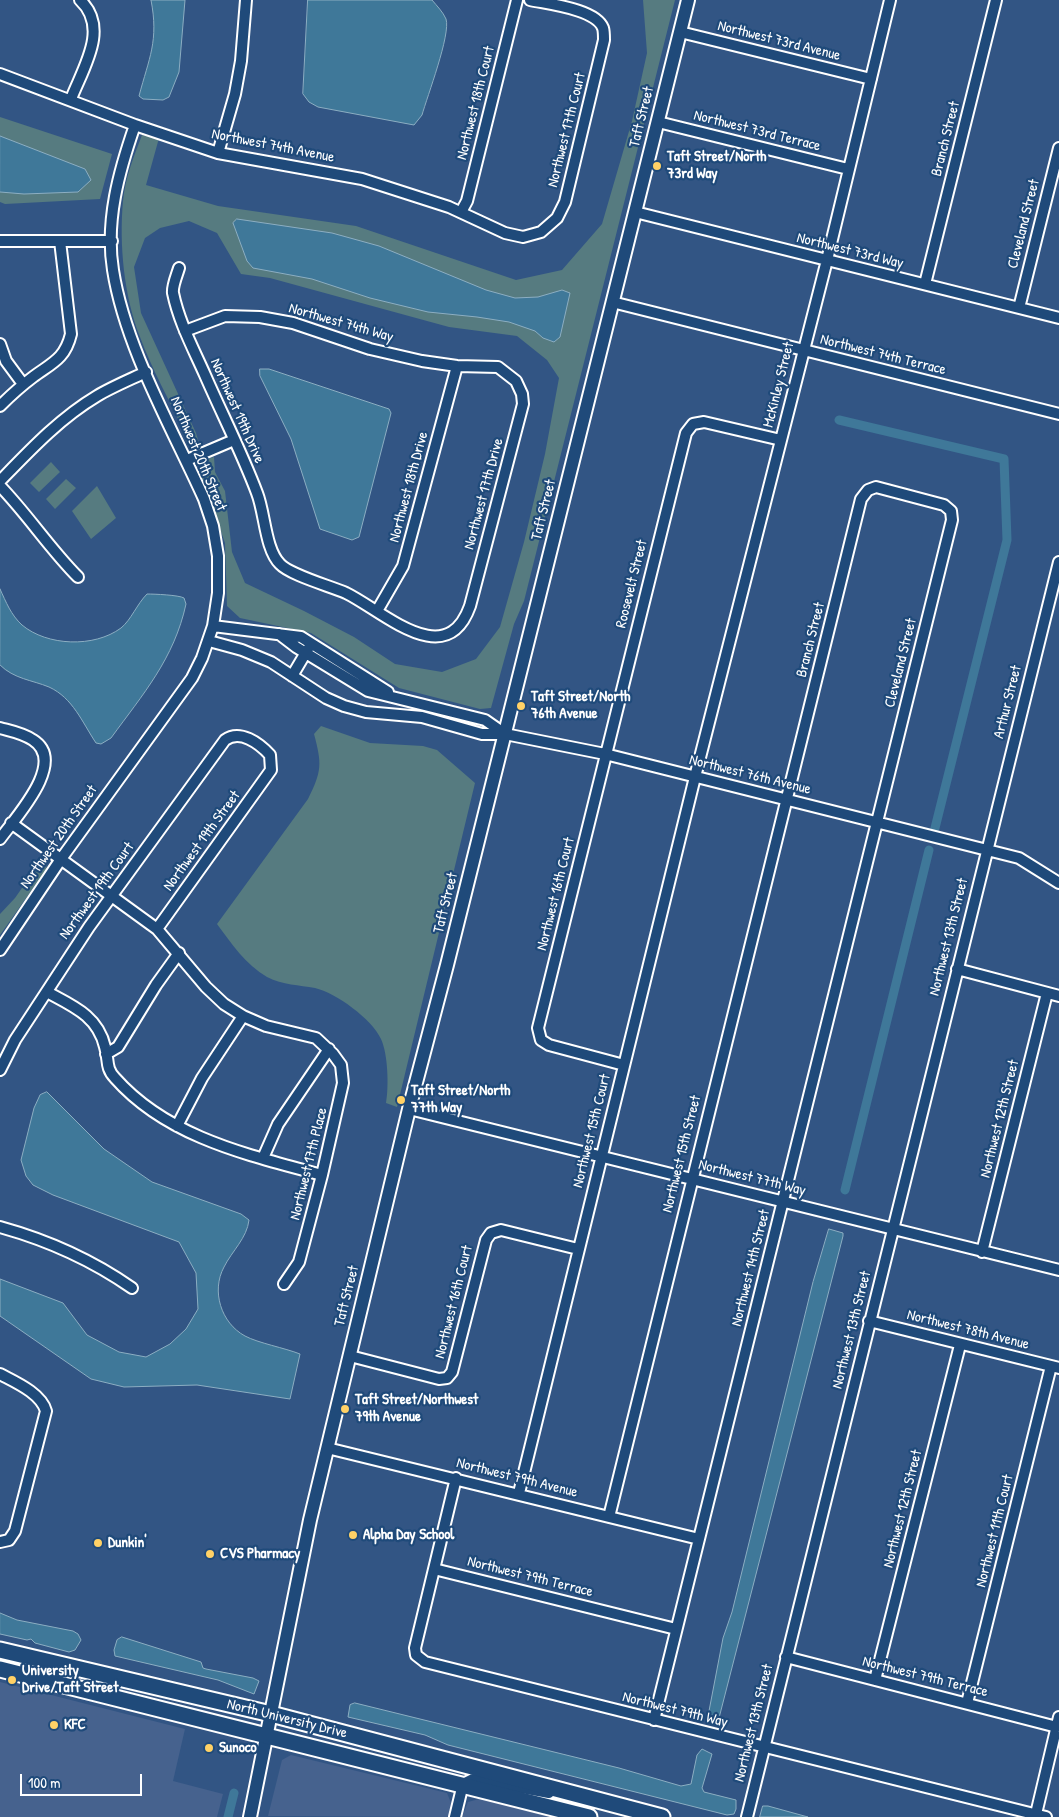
<!DOCTYPE html>
<html>
<head>
<meta charset="utf-8">
<style>
  body { margin:0 }
  #map { position:relative; width:1059px; height:1817px; overflow:hidden; background:#325584; font-family:"Patrick Hand",sans-serif }
  canvas { display:block }
  .scale { position:absolute; left:20px; top:1774px; width:122px; height:22px; box-sizing:border-box; border:2px solid #fff; border-top:0; padding-left:6px; font-size:15px; line-height:18px; white-space:nowrap; color:#fff; -webkit-text-stroke:4px #1f4a7a; paint-order:stroke }
</style>
</head>
<body>
<div id="map">
<canvas width="1059" height="1817"></canvas>
<div class="scale">100 m</div>
</div>
<script>
const ctx = document.querySelector('canvas').getContext('2d');
ctx.lineJoin = 'round';
function fill(path, color) { ctx.fillStyle = color; ctx.fill(path, 'evenodd'); }
function stroke(path, color, width, dash) { ctx.strokeStyle = color; ctx.lineWidth = width; ctx.lineCap = dash ? 'butt' : 'round'; ctx.setLineDash(dash || []); ctx.stroke(path); }
function write(font, color, halo, rows, align = 'center') {
  ctx.font = font + ' "Patrick Hand",sans-serif'; ctx.lineWidth = 4.5; ctx.setLineDash([]); ctx.textBaseline = 'middle'; ctx.strokeStyle = halo; ctx.fillStyle = color; for (const [text, x, y, turn = 0] of rows) {
    ctx.save(); ctx.translate(x, y); ctx.rotate((+turn || 0) * Math.PI / 180); ctx.textAlign = isNaN(turn) ? turn : align; if (halo) ctx.strokeText(text, 0, 0); ctx.fillText(text, 0, 0); ctx.restore();
  }
}
fill(new Path2D(`
  M0,1682L185,1729L173,1781L223,1794L217,1817H0Z
  M291,1755L447,1793L451,1803L448,1817L268,1816L282,1760Z
  M479,1799L551,1817H462L468,1802Z`), '#46628e');
fill(new Path2D(`
  M643,0H675L524,601L514,624L491,708L480,709L399,688L311,633L240,618L227,606L225,543L200,472L201,461L214,457L215,472L225,491L232,552L245,583L304,611L354,637L395,664L442,672L476,659L500,627L524,542L545,454L559,378L547,360L517,336L449,327L270,278L241,274L217,233L189,221L160,228L145,238L134,267L141,313L196,433L200,446L187,443L184,431C169,400 152,369 140,337C124,296 119,245 123,201C125,178 134,156 142,135L159,138L146,185L218,206L356,226L516,280L562,270L602,224L632,121L647,53Z
  M0,117L112,154L100,199L5,204L0,202Z
  M51,462L60,472L39,492L30,483Z
  M66,479L76,488L55,509L46,499Z
  M97,486L116,518L91,539L72,511Z
  M321,726L370,743L423,746L437,750L475,783L397,1107L386,1103C389,1087 388,1054 381,1039C372,1019 336,993 315,988C299,985 283,985 267,977C246,965 231,943 217,924L308,799C322,771 322,764 314,734Z
  M45,855L47,860L46,870L0,935V914L15,898Z`), '#567b80');
const water = new Path2D(`
  M151,0H185L179,72L169,97L163,100L143,99L139,96C149,58 159,41 151,0Z
  M308,0H432C437,6 443,12 446,19C451,34 427,97 422,115L414,125L318,107L309,102L303,94Z
  M0,136L85,169L91,180L78,192L24,194L0,192Z
  M237,219L332,233L379,246L486,290L515,298L538,297L562,290L570,293L560,337L554,342L543,338L535,331L509,322L477,317L428,312L370,298L312,279L253,268L247,261L233,223Z
  M260,369H269L389,409L391,413L359,537L352,540L320,529L291,439L260,376Z
  M0,589C6,602 11,615 22,625C47,646 94,648 121,628C131,620 137,604 147,594C154,594 179,595 184,598L186,604C174,659 143,694 111,738L101,744L96,743C82,722 73,698 49,687C32,680 14,679 0,665Z
  M47,1092L104,1149L152,1182L241,1214L249,1220C247,1238 232,1251 224,1267C211,1291 221,1323 245,1336C258,1343 285,1348 300,1354L290,1399L197,1385L124,1387L91,1379L0,1316V1279L63,1303L87,1335L119,1352L146,1357L170,1344L186,1329L198,1309L196,1273L179,1242L53,1195L33,1185L26,1176L21,1160L34,1108L40,1095Z
  M829,1229L843,1233V1236L719,1718L709,1714V1711L723,1638L732,1612L813,1282Z
  M0,1613L17,1620L73,1631L78,1634L81,1640L75,1650L69,1652L35,1643L31,1639L27,1640L0,1634Z
  M122,1637L201,1662L203,1668L206,1669L253,1678L259,1681L254,1694L218,1680L115,1656L114,1650L117,1640Z
  M355,1703L619,1768L681,1786L691,1784L697,1755L702,1749L712,1754L702,1788L704,1792L736,1800V1809L734,1814L727,1815L448,1745L425,1735L348,1717L350,1705Z
  M763,1806H768L808,1817H760Z`);
fill(water, '#3f7899');
stroke(water, '#8caec2', 1);
stroke(new Path2D(`
  M839,420L1004,459L1007,540L935,828
  M845,1190L929,850
  M228,1817L234,1793`), '#3f7899', 9);
const minor = new Path2D(`
  M680,32L871,79
  M0,74L135,125L218,153L362,179L449,207L505,233L523,237L541,232L557,218L565,202L604,40C604,36 604,31 603,28C596,9 548,4 530,0
  M71,99C83,68 110,28 80,0
  M658,122L848,169
  M218,153L235,94L241,61L246,0
  M461,212L467,201L517,0
  M635,212L1059,318
  M0,241H112
  M179,268C177,275 172,286 173,293C179,322 193,348 205,375C222,414 242,453 257,493C265,513 265,549 280,564C290,575 330,586 346,593C383,611 446,673 470,606L523,404L522,394L516,381L498,367L457,366L422,361L370,349L293,323L260,317L225,316L185,331
  M925,284L996,0
  M612,302L1059,414
  M1019,308L1059,148
  M0,344L6,361L23,384
  M0,406C10,396 21,386 33,377C52,363 65,359 71,334L60,241
  M187,460L234,440
  M0,481C30,450 60,418 97,396C112,387 129,380 146,372
  M0,486C28,515 50,549 78,577
  M377,611L403,566L457,366
  M213,626L301,637L388,692
  M279,634L296,647L368,691L485,720L505,734
  M209,641L242,650L271,662L326,698L344,706L366,712L422,717L482,734H505L605,754L1019,858L1059,883
  M292,676L308,649
  M0,728C11,731 23,733 33,740C68,762 15,818 0,839
  M11,823L157,929L206,987L224,1004L243,1016L266,1026L316,1038L333,1054L341,1065L343,1083L322,1175L299,1262L284,1284
  M0,950L61,859L192,678L202,658L213,626L218,593V556L213,526L204,499C172,428 125,347 113,270C105,221 119,171 135,125
  M957,969L1059,996
  M47,992C73,1006 98,1016 105,1047C109,1059 105,1068 115,1078C168,1138 249,1155 322,1175
  M106,1054L118,1047L156,985L179,953
  M624,1065L549,1045L541,1040L538,1028L686,433L693,424L704,422L781,440
  M0,1070L15,1040L89,927L225,740C240,729 259,743 270,755L271,770L157,929
  M409,1109L1059,1270
  M177,1126L202,1078L243,1016
  M263,1158L278,1124L329,1049
  M0,1227C47,1240 92,1260 132,1288
  M982,1252L1047,993
  M869,1321L1059,1368
  M350,1356L439,1379L447,1378L452,1372L486,1240L491,1233L501,1230L578,1249
  M0,1374C15,1382 41,1393 46,1411L15,1531L9,1540L0,1542
  M327,1448L699,1539
  M456,1478L415,1648L416,1655L425,1662L1046,1817
  M519,1493L695,777L827,260L890,0
  M609,1517L861,499L868,490L876,487L944,505L951,511L952,520L654,1720
  M434,1569L676,1629
  M786,1657L1057,1727
  M875,1680L960,1345
  M967,1703L1051,1366
  M1036,1814L1059,1717
  M455,1817L463,1784L473,1779L549,1793
  M747,1817L1059,562`);
const tertiary = new Path2D(`
  M250,1817L310,1520L409,1109L447,965L688,0`);
const primary = new Path2D(`
  M0,1650L271,1714L662,1817
  M0,1669L589,1817`);
stroke(minor, '#fff', 14);
stroke(tertiary, '#fff', 16);
stroke(primary, '#fff', 19);
stroke(minor, '#1f4a7a', 10);
stroke(tertiary, '#1f4a7a', 12);
stroke(primary, '#1f4a7a', 15);
for (const [x, y, r, color] of [
  [657,166,5,"#ffd166"],
  [521,706,5,"#ffd166"],
  [401,1100,5,"#ffd166"],
  [345,1409,5,"#ffd166"],
  [353,1535,5,"#ffd166"],
  [98,1543,5,"#ffd166"],
  [210,1554,5,"#ffd166"],
  [12,1680,5,"#ffd166"],
  [54,1725,5,"#ffd166"],
  [209,1748,5,"#ffd166"]
]) { const dot = new Path2D(); dot.arc(x, y, r, 0, 2 * Math.PI); ctx.fillStyle = color; ctx.fill(dot); stroke(dot, '#1f4a7a', 2); }
write('15px', '#fff', '#1f4a7a', [
  ["Northwest 73rd Avenue",779,41,14],
  ["Northwest 18th Court",476,103,-76],
  ["Taft Street",642,117,-76],
  ["Northwest 17th Court",567,130,-76],
  ["Northwest 73rd Terrace",757,131,14],
  ["Branch Street",946,139,-76],
  ["Northwest 74th Avenue",273,146,11],
  ["Cleveland Street",1024,224,-76],
  ["Northwest 73rd Way",850,251,14],
  ["Northwest 74th Way",341,323,16],
  ["Northwest 74th Terrace",883,355,14],
  ["McKinley Street",779,385,-76],
  ["Northwest 19th Drive",237,411,66],
  ["Northwest 20th Street",198,454,67],
  ["Northwest 18th Drive",409,487,-75],
  ["Northwest 17th Drive",484,494,-75],
  ["Taft Street",544,510,-76],
  ["Roosevelt Street",632,584,-76],
  ["Branch Street",811,640,-76],
  ["Cleveland Street",901,663,-76],
  ["Arthur Street",1008,702,-76],
  ["Northwest 76th Avenue",750,775,14],
  ["Northwest 20th Street",59,837,-55],
  ["Northwest 19th Street",202,841,-54],
  ["Northwest 19th Court",97,891,-54],
  ["Northwest 16th Court",556,894,-76],
  ["Taft Street",446,903,-76],
  ["Northwest 13th Street",949,937,-76],
  ["Northwest 12th Street",1000,1119,-76],
  ["Northwest 15th Court",592,1131,-76],
  ["Northwest 15th Street",682,1154,-76],
  ["Northwest 17th Place",309,1164,-76],
  ["Northwest 77th Way",752,1178,14],
  ["Northwest 14th Street",751,1268,-76],
  ["Taft Street",347,1296,-76],
  ["Northwest 16th Court",454,1302,-76],
  ["Northwest 13th Street",852,1330,-76],
  ["Northwest 78th Avenue",968,1330,14],
  ["Northwest 79th Avenue",517,1478,14],
  ["Northwest 12th Street",903,1509,-76],
  ["Northwest 11th Court",995,1531,-76],
  ["Northwest 79th Terrace",530,1577,14],
  ["Northwest 79th Terrace",925,1677,14],
  ["Northwest 79th Way",675,1710,14],
  ["North University Drive",287,1719,14],
  ["Northwest 13th Street",754,1723,-76]
]);
write('bold 15px', '#fff', '#1f4a7a', [
  ["Taft Street/North",667,157],
  ["73rd Way",667,174],
  ["Taft Street/North",531,697],
  ["76th Avenue",531,714],
  ["Taft Street/North",411,1091],
  ["77th Way",411,1108],
  ["Taft Street/Northwest",355,1400],
  ["79th Avenue",355,1417],
  ["Alpha Day School",363,1535],
  ["Dunkin'",108,1543],
  ["CVS Pharmacy",220,1554],
  ["University",22,1671],
  ["Drive/Taft Street",22,1688],
  ["KFC",64,1725],
  ["Sunoco",219,1748]
], 'left');
</script>
</body>
</html>
